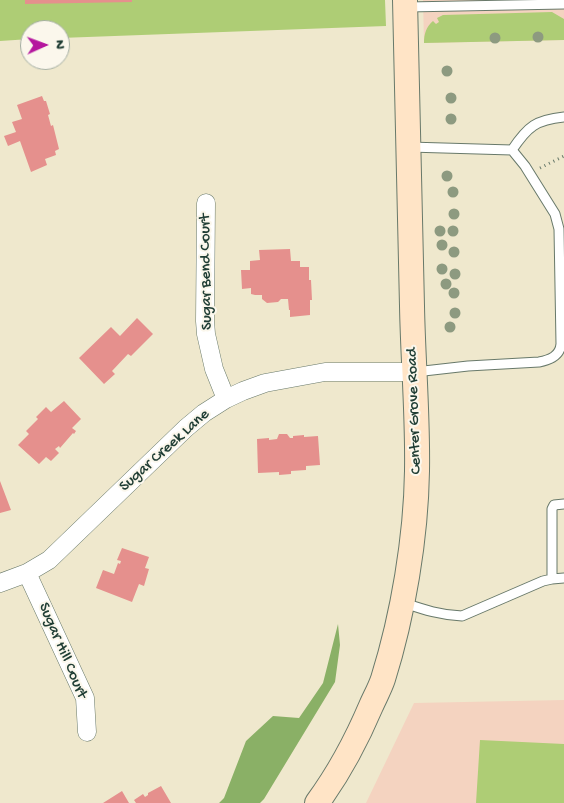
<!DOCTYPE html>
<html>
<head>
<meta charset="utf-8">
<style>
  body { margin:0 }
  #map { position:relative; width:564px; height:803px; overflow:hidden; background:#efe8cd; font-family:"Gochi Hand",sans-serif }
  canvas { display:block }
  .north { position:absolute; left:20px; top:20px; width:50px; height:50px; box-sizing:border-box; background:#fbf7ec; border:1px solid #a3ada2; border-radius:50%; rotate:88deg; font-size:14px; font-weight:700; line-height:20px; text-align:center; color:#1f3d34 }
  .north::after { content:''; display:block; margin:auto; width:18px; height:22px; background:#b5179e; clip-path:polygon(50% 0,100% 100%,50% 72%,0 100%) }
</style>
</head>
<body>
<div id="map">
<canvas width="564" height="803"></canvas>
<div class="north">N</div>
</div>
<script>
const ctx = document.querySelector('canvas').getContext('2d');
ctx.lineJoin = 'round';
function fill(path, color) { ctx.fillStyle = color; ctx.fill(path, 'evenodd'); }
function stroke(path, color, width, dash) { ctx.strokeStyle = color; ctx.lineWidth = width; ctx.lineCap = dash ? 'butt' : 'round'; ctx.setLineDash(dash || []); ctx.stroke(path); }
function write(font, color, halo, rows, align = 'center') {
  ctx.font = font + ' "Gochi Hand",sans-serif'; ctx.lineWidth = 4; ctx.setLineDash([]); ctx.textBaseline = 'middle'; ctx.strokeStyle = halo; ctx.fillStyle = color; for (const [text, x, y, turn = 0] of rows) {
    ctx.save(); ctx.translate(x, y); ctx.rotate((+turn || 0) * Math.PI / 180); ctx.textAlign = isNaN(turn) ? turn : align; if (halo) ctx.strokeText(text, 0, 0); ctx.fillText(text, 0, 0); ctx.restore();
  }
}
fill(new Path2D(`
  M423,0H564V40L424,43Z
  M564,700V803H366L414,703Z`), '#f4d3c0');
fill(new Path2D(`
  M0,0H385L386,26L60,38V30H30V39L0,41Z
  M552,12L564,19V40L424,43C424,34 426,27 433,21L436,24L439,22L437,18L443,15Z
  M480,740L564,744V803H476Z`), '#aecd75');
fill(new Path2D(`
  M338,624L340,645L335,682L264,799L260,803H219L224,798L246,741L273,716L299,718L323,683Z`), '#8ab066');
fill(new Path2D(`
  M25,0H132V2L25,4Z
  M42,96L44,101H46L50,114L48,115L51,126L53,125L59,149L55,151L56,155L45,159L47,165L31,172L20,141L8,146L4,136L16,132L12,122L22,119L17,105Z
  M290,249L291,261H300V267H309V280H311L312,300H310V315L290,317V310H289L288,299H281L278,302L267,303L262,299V295H255L251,294V288L242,289L241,270H250V261L260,260L259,250Z
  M137,318L153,334L131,356L128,354L112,371L115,374L104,384L79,358L111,327L120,336Z
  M64,401L81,419L72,428L76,431L74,434L73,433L60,448L59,446L55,449L59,453L51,461L46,457L39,464L18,445L29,434L26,431L38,419L36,417L46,407L51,412Z
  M279,434H287L290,438H293V436L304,435V437L318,436L320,465L306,466V470L291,471V474L279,475V472L258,473L257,439L269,438V440L277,439Z
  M0,481L11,510L0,513Z
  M122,548L149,557L145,568L149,569L144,586L139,584L132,602L96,588L103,570L114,574L118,563L120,564L121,561L117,560Z
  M161,786L171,803H136L134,800L143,794L145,797L148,795V793Z
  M122,791L129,803H103Z`), '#e5908d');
const lane = new Path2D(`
  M407,7L564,4
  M409,147L512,150L525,166L555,214L559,229L561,344C560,356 550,360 539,362L468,366L415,372
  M512,150C528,126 536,120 564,117
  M552,579V509L554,505L564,504
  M404,603C425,610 440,615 462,616L543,581L552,579L564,578`);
const street = new Path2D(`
  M206,203L205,321L206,334L214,369L226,399
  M27,573L85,698L87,732
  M0,583L27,573L49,560L186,428L204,413L226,399L243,391L265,383L325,372H414`);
const secondary = new Path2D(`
  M317,803C339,773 357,739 371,706C375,697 380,688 383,679C403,615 416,538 417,471C418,416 413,361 412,306C409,204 407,102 405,0`);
stroke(lane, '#68796a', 11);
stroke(street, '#68796a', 19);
stroke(secondary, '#68796a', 26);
stroke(new Path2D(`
  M540,168L564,156`), '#68796a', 3, [1, 4]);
stroke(lane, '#fff', 9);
stroke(street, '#fff', 18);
stroke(secondary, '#ffe4c6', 24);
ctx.fillStyle = '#8d9a80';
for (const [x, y] of [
  [538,37],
  [495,38],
  [447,71],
  [451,98],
  [451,119],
  [447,176],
  [453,192],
  [454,214],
  [440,231],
  [453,231],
  [442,245],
  [454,252],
  [442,269],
  [455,274],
  [446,284],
  [454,293],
  [455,313],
  [450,327]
]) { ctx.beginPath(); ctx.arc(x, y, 5.5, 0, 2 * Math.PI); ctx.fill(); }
write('16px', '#1f3d34', '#fbf7ec', [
  ["Sugar Bend Court",207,272,-91],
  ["Center Grove Road",415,411,-92],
  ["Sugar Creek Lane",165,451,-42],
  ["Sugar Hill Court",62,651,67]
]);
</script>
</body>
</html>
